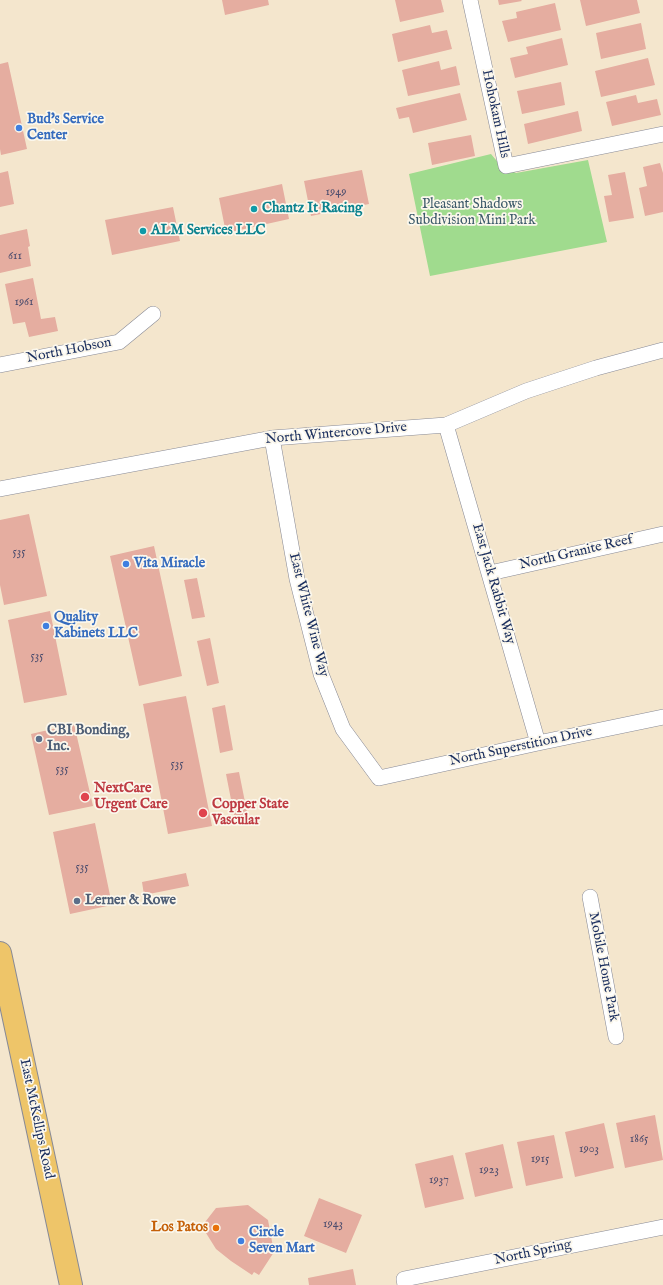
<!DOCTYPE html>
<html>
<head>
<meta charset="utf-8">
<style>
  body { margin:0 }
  canvas { display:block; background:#f4e6cd }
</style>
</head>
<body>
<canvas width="663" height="1285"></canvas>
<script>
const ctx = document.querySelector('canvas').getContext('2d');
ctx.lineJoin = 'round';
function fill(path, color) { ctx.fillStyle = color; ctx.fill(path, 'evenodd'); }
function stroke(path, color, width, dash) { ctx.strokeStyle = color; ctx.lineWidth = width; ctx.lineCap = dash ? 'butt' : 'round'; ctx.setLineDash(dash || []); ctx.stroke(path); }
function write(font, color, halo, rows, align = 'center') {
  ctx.font = font + ' "IM FELL English",serif'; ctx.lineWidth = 3.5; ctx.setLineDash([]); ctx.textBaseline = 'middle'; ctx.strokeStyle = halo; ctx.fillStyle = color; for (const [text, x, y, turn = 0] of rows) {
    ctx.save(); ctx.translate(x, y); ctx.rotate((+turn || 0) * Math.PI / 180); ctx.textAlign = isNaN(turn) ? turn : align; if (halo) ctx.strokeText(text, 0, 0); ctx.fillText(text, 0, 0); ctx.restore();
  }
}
fill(new Path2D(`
  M491,154L501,166L516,173L588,160L607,242L430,276L409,174Z`), '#a0db8e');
fill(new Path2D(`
  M222,0H268L269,5L225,15Z
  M395,0H441L444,12L400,22Z
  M498,0H521L522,1L499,5Z
  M580,0H637L640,13L586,26Z
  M555,3L561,30L508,42L502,21L517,18L516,12Z
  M641,23L646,49L601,59L596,33Z
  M430,25L432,33L447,30L452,49L398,62L392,34Z
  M562,38L568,65L515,78L510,58L528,54L526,47Z
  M648,58L655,85L601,97L595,71Z
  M439,61L441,70L456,66L460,85L408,96L402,70Z
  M8,62L27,149L1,155L0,149V64Z
  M561,82L565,105L522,114L517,91Z
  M460,93L467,120L413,133L409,117L399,119L396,108Z
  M636,95L638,103L657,99L661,115L612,126L606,102Z
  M578,111L582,131L528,144L524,124Z
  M471,135L475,156L432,165L428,143Z
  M660,163L663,173V212L645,216L639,188L647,186L643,167Z
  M362,170L369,204L311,216L304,181Z
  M8,171L14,204L0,207V173Z
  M625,172L634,218L609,222L604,196L612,195L608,175Z
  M282,184L289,219L226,233L219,198Z
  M173,207L180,241L112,255L105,220Z
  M27,229L30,246L28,247L31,266L0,273V235Z
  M33,278L41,319L55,317L58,331L29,337L25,322L13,324L5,284Z
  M29,514L47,596L4,605L0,585V520Z
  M154,546L182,676L139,686L110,556Z
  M197,578L205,617L192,619L184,580Z
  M50,611L67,695L24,703L8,620Z
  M210,638L219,683L207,686L197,641Z
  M186,696L212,826L168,834L143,704Z
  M225,705L233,750L220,753L212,708Z
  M74,724L93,806L49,815L31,734Z
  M239,772L248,817L235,820L226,774Z
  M95,823L112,905L70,914L53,832Z
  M186,873L189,886L144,895L142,882Z
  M655,1115L663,1160L625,1168L616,1123Z
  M604,1123L614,1168L575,1177L565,1132Z
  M554,1135L563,1178L526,1186L517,1142Z
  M503,1144L513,1188L475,1197L465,1153Z
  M453,1155L464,1199L425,1208L415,1164Z
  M319,1198L362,1215L346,1253L304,1236Z
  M248,1205L268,1220L274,1252L259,1275L254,1272L252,1275L231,1261L216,1249L206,1233L208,1230L202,1226L216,1208Z
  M353,1269L356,1285H309L308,1278Z`), '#e5ada0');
const minor = new Path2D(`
  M470,0L506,166L663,134
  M0,365L119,342L153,314
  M446,425L538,743
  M272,438L297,579L321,674L343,729L379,778L538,743L663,717
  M0,489L272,438L446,425L526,391L596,368L663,350
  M490,573L663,534
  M590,897L616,1037
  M405,1285L404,1279L663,1227`);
const primary = new Path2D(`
  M0,953L71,1285`);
stroke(minor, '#888a96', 16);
stroke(primary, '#888a96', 24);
stroke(minor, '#fff', 15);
stroke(primary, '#eec569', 22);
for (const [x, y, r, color] of [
  [19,128,4,"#3f7fe0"],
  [254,209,4,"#0f9aa8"],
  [143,231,4,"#0f9aa8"],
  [126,564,4,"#3f7fe0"],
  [46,626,4,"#3f7fe0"],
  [39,739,4,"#5c6f8a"],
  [85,797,5,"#e0444e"],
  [203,813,5,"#e0444e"],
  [77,901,4,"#5c6f8a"],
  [216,1228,4,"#e8710a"],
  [241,1241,4,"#3f7fe0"]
]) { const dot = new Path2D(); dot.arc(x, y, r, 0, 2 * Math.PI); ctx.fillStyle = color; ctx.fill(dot); stroke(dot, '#fbf7ec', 1.5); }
write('12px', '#4e4e6e', null, [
  ["1949",336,193],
  ["611",15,257],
  ["1961",24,303],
  ["535",19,553],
  ["535",37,657],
  ["535",177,765],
  ["535",62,770],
  ["535",82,868],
  ["1865",639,1140],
  ["1903",589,1150],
  ["1915",540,1160],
  ["1923",489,1171],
  ["1937",439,1181],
  ["1943",333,1225]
]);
write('14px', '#1b2f5e', '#fbf7ec', [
  ["Hohokam Hills",495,114,78],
  ["North Hobson",69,351,-11],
  ["North Wintercove Drive",336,434,-5],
  ["North Granite Reef",576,553,-13],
  ["East Jack Rabbit Way",493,584,74],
  ["East White Wine Way",308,615,76],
  ["North Superstition Drive",521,747,-12],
  ["Mobile Home Park",603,967,79],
  ["East McKellips Road",36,1119,78],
  ["North Spring",533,1253,-12]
]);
write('bold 14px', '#366cbe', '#fbf7ec', [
  ["Bud's Service",27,120],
  ["Center",27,136],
  ["Vita Miracle",134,564],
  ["Quality",54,618],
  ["Kabinets LLC",54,634],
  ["Circle",249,1233],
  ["Seven Mart",249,1249]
], 'left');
write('14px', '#3c5a6a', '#fbf7ec', [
  ["Pleasant Shadows",472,205],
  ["Subdivision Mini Park",472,221]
]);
write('bold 14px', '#0d838f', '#fbf7ec', [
  ["Chantz It Racing",262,209],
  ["ALM Services LLC",151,231]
], 'left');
write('bold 14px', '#4e5e75', '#fbf7ec', [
  ["CBI Bonding,",47,731],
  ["Inc.",47,747],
  ["Lerner & Rowe",85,901]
], 'left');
write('bold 14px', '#be3a42', '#fbf7ec', [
  ["NextCare",94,789],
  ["Urgent Care",94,805],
  ["Copper State",212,805],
  ["Vascular",212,821]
], 'left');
write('bold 14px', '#c56008', '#fbf7ec', [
  ["Los Patos",208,1228]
], 'right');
</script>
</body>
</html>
